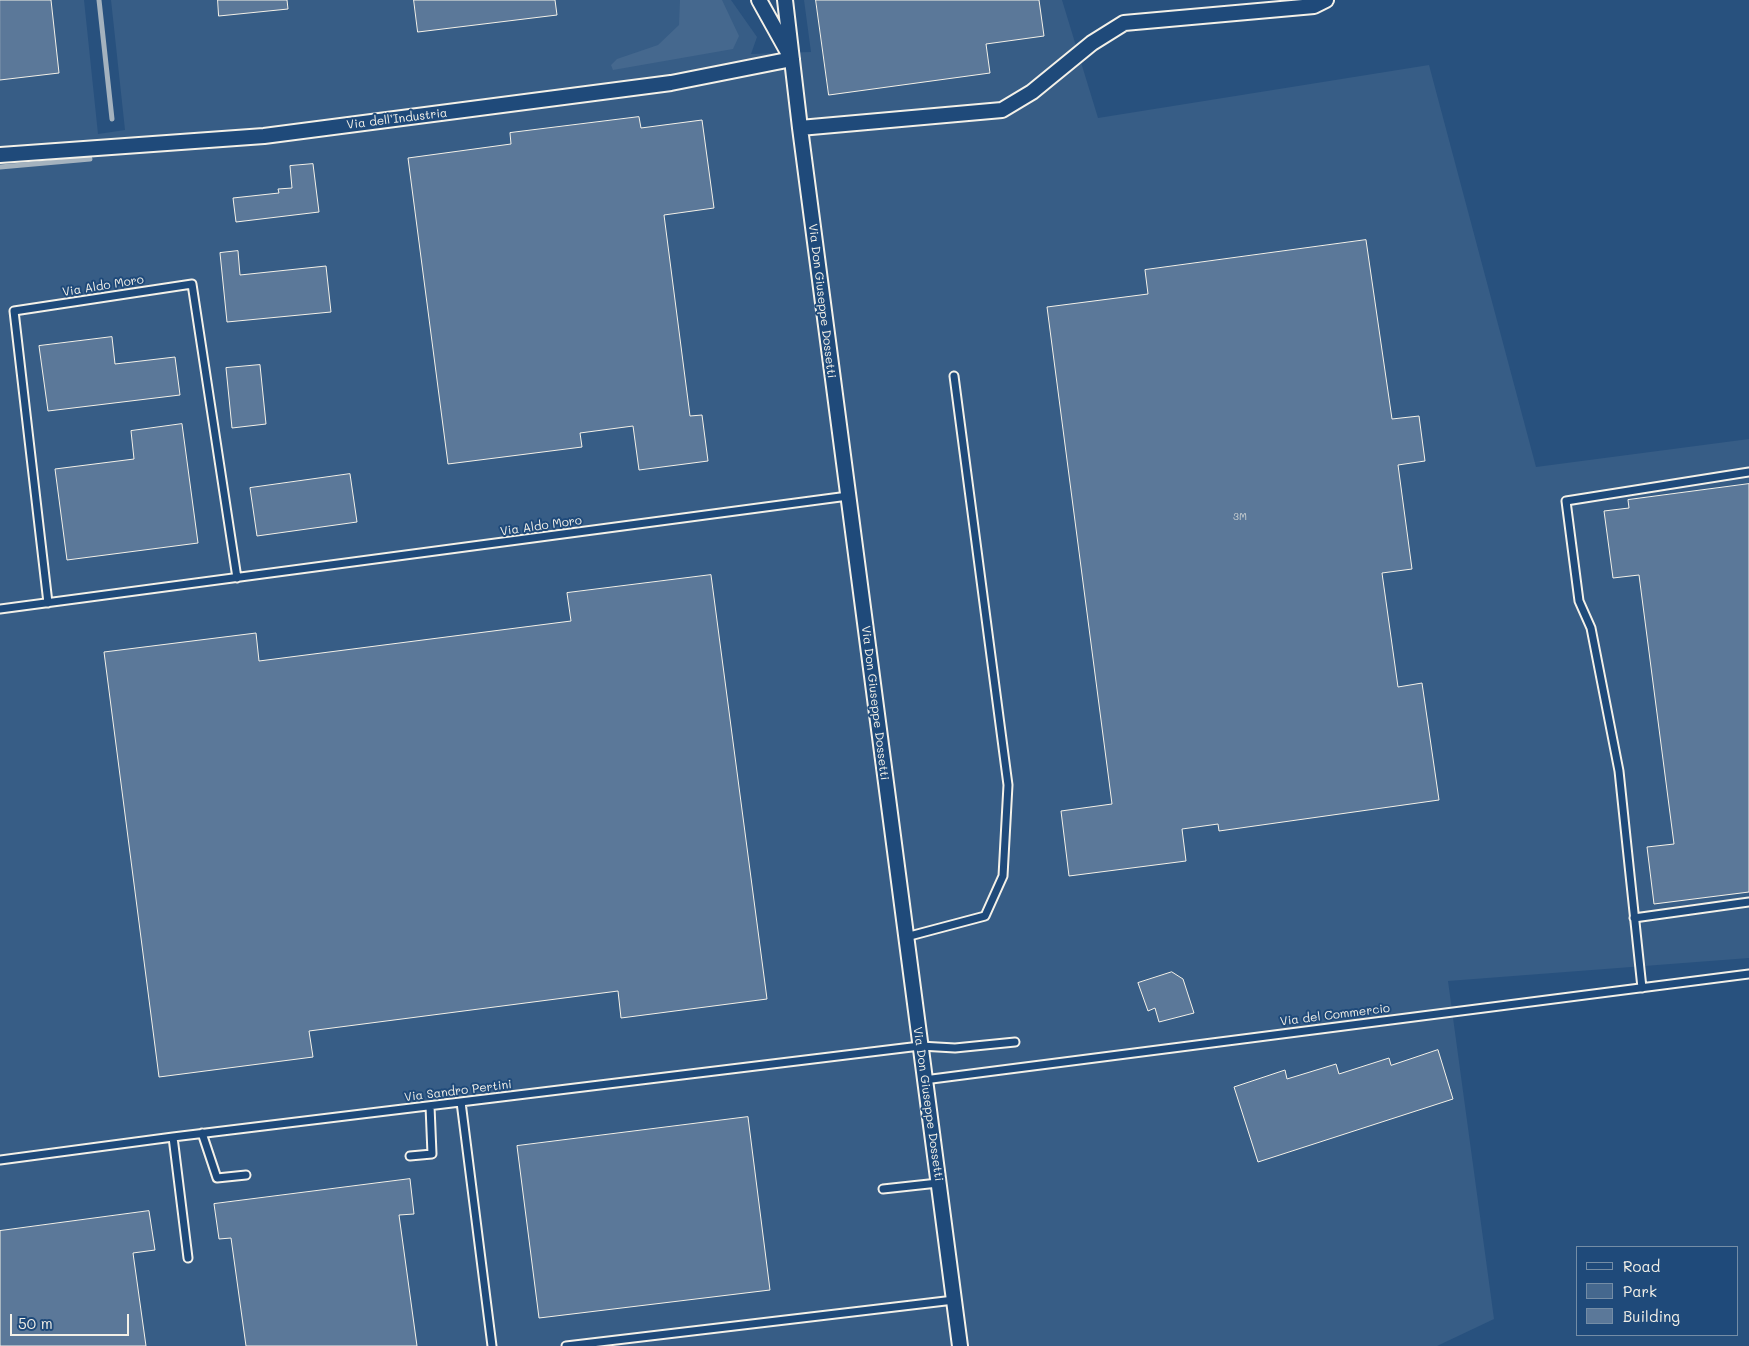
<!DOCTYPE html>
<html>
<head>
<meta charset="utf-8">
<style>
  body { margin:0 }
  #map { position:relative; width:1749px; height:1346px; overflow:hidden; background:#28517e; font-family:Mali,sans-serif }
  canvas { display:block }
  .legend { position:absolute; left:1576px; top:1246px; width:162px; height:90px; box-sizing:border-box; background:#1f4a7a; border:1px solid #748da6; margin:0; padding:6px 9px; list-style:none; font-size:15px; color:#f4f1e8 }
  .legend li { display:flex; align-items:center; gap:10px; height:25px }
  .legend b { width:25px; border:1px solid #748da6 }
  .scale { position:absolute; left:10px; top:1314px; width:119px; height:22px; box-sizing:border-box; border:2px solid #f4f1e8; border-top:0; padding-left:6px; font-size:15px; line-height:18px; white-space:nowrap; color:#f4f1e8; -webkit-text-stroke:4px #1f4a7a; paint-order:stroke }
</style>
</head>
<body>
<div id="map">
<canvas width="1749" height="1346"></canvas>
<ul class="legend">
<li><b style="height:6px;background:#1f4a7a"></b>Road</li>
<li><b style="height:14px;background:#45688e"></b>Park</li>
<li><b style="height:14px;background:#5b7899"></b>Building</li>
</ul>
<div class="scale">50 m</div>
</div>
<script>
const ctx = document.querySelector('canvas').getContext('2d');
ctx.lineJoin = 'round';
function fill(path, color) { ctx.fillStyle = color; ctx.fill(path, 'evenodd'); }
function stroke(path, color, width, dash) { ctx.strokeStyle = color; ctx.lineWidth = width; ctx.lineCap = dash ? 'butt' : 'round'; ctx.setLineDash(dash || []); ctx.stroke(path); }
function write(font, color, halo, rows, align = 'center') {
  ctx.font = font + ' Mali,sans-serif'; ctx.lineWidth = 4; ctx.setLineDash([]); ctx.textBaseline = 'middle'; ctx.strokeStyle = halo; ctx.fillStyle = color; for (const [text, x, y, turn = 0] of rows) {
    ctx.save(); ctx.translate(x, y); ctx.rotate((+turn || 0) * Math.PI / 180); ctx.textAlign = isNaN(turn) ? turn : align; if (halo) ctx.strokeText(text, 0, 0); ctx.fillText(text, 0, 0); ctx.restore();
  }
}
fill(new Path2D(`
  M0,0H84L98,134L125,130L111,0H731L757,37L751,54L811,52L804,0H1062L1098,118L1429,65L1536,467L1749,439V958L1448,981L1494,1319L1437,1346H0Z`), '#375d86');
fill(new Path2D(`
  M680,0H722L739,36L733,49L613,70L611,65L617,59L658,45L679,25Z`), '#45688e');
stroke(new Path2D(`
  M99,0L112,119
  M0,167L90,159`), '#a4b2be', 5);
const building = new Path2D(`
  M0,0H51L59,73L0,80Z
  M218,0H287L288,9L219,16Z
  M414,0H555L557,15L418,32Z
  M816,0H1039L1044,36L986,44L990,73L829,95Z
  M639,117L641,128L702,120L714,208L664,215L690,416L702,415L708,461L639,470L633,426L580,433L582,447L448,464L408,158L511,144L510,133Z
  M313,164L319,212L236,222L233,198L279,193L278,189L292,188L290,166Z
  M1366,240L1392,419L1419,416L1425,461L1398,465L1412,569L1382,573L1398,687L1422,683L1439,800L1219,831L1218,824L1182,829L1186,861L1069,876L1061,811L1112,804L1047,307L1148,294L1145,270Z
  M238,251L240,275L326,266L331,312L227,322L220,253Z
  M112,337L115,364L175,357L180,395L48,411L39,346Z
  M260,365L266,424L232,428L226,368Z
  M182,424L198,543L67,560L55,469L134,459L131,431Z
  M350,474L357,522L257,536L250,488Z
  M1749,484V892L1654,904L1647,847L1674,844L1639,575L1613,578L1604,511L1629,508L1628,500Z
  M711,575L767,999L621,1018L618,991L309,1031L313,1057L159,1077L104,652L256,633L259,661L571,621L567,593Z
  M1172,972L1183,979L1194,1013L1159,1022L1155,1008L1148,1011L1138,983Z
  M1438,1050L1453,1099L1258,1162L1234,1087L1285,1070L1287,1079L1336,1064L1339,1074L1389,1058L1391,1065Z
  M748,1117L770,1290L539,1318L517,1146Z
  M410,1179L414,1214L399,1215L417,1346H246L231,1238L219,1239L214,1204Z
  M149,1211L155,1250L133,1253L146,1346H0V1231Z`);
fill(building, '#5b7899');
stroke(building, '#f4f1e8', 1);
const lane = new Path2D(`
  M48,603L14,311L192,284L237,578
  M0,609L848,496
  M1634,918L1749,902
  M906,937L985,916L1003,876L1008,785L954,376
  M1642,988L1619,771L1591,628L1579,601L1566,501L1749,472
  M924,1080L1749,974
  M461,1102L492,1346
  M202,1133L217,1178L246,1175
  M173,1137L188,1258
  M410,1156L432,1154L430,1106
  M0,1160L173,1137L920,1046L955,1048L1015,1042
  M883,1189L938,1183
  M566,1346L954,1300`);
const street = new Path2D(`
  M759,0L789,54
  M785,0L800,128L960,1346
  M800,128L1002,110L1032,92L1092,43L1124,23L1314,6L1326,0
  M0,155L264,136L671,83L792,59`);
stroke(lane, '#f4f1e8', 11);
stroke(street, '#f4f1e8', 18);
stroke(lane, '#1f4a7a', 7);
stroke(street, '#1f4a7a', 14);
write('10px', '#ced3d4', null, [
  ["3M",1240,517]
]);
write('12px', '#f4f1e8', '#1f4a7a', [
  ["Via dell’Industria",397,119,-7],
  ["Via Aldo Moro",103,286,-9],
  ["Via Don Giuseppe Dossetti",822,301,83],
  ["Via Aldo Moro",541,526,-8],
  ["Via Don Giuseppe Dossetti",875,703,83],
  ["Via del Commercio",1335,1015,-7],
  ["Via Sandro Pertini",458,1091,-7],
  ["Via Don Giuseppe Dossetti",928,1104,82]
]);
</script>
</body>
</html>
